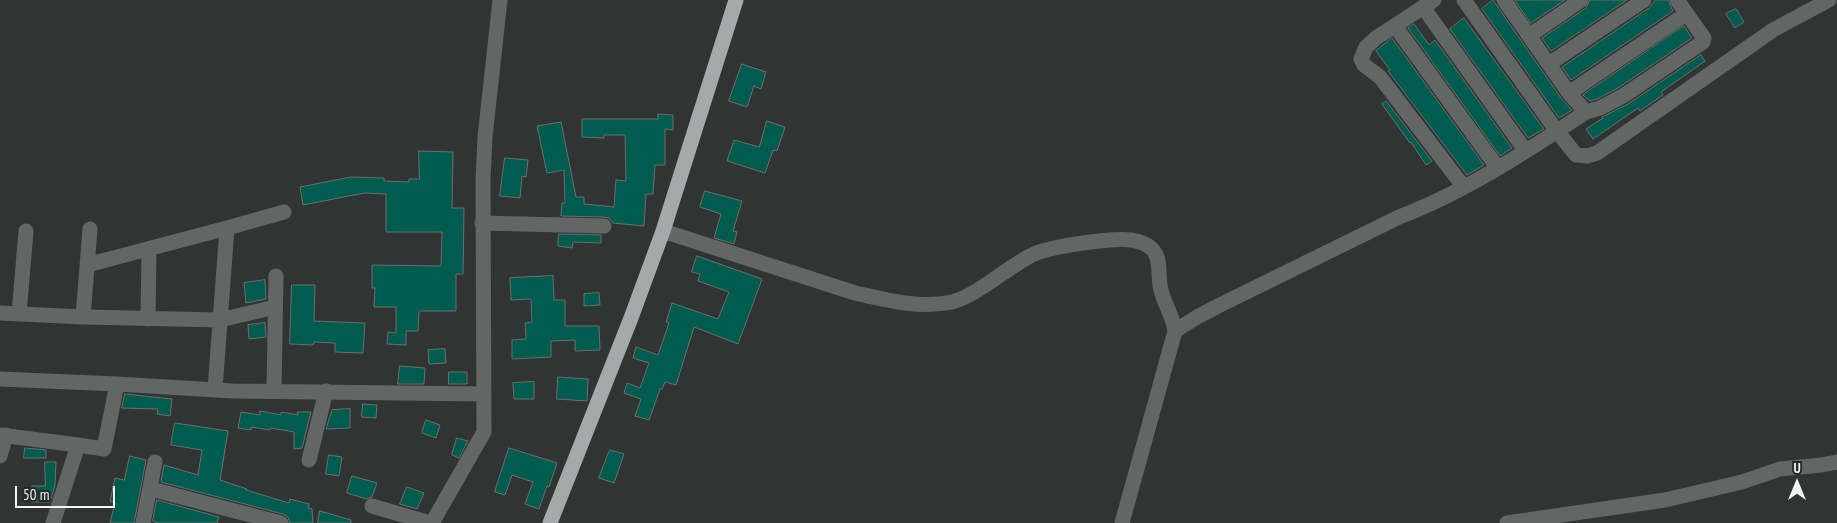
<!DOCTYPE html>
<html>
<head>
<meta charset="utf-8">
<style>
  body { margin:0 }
  #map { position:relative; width:1837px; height:523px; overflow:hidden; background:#303534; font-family:"PT Sans Narrow",sans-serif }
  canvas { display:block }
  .north { position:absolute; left:1772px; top:458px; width:50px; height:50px; -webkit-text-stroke:4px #262b2a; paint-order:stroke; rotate:0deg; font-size:14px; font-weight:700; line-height:20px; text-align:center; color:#f1f4f3 }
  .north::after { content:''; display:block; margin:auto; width:18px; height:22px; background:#f1f4f3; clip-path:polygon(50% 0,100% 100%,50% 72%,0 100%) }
  .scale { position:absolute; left:15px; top:486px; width:100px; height:22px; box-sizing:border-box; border:2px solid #f1f4f3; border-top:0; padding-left:6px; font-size:15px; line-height:18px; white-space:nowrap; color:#f1f4f3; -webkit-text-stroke:4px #262b2a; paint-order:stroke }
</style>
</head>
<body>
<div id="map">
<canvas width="1837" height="523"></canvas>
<div class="north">U</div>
<div class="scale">50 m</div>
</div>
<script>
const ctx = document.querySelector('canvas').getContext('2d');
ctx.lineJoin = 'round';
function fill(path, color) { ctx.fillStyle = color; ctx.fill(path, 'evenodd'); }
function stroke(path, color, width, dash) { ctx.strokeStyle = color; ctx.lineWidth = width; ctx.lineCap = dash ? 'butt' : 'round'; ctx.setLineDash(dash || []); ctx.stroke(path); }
const building = new Path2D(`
  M1493,0L1561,98L1572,110L1559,118L1482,9Z
  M1515,0H1565L1531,23Z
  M1590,0H1627L1551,51L1542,38L1586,8Z
  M1656,0H1668L1673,11L1571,80L1562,67L1649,8Z
  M1736,9L1744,22L1735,28L1726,14Z
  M1464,18L1544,129L1528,138L1450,29Z
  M1414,24L1429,45L1435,40L1512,148L1500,156L1408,28Z
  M1684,26L1692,38L1618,88L1597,99L1590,101L1583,95Z
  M1392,38L1484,165L1467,175L1388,71L1390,70L1376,51Z
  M1701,55L1705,61L1661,92L1663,95L1640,111L1638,108L1593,139L1586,129L1603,118L1602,117L1628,104Z
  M742,64L766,72L761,89L754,86L747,107L729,101Z
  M1386,101L1432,161L1426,165L1411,142L1410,143L1382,104Z
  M658,114L673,115V130L665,129V165H655L653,194H646L644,226L613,223L609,218L604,217L561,216L562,203H565L564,170L547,173L537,126L561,122L576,197H584V204L614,207L616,180L626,181L625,135H604V138L582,137V119H658Z
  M767,121L785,127L777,151L773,150L765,173L727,161L734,140L759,147Z
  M419,151L453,152L452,208H464L463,274H456V311H419L418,331H406V345L387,344L388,332L396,333V307H374L375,288H372V265L441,266L442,232H386V194L364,193L303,205L300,187L351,177L384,178V181L409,182V179H419Z
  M505,158L528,160L526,177L522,176L520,198L500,196Z
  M705,191L742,201L733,231L737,232L734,244L714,238L721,214L700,207Z
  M559,234L601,235V243L573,242L572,248L558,246Z
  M697,256L762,279L738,344L694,327L676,385L665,382L662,389H660L649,420L635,416L641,399L624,393L627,383L640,388L649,363L633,358L636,347L658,355L669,323L666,322L672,303L718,319L729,292L698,281L700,274L692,272Z
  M553,276L554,300H565V326H599L600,350L575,351V340L551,341V357L512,359V340L526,339L525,323L532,322L531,299L511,300L510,278Z
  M265,280L266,299L246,303L244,283Z
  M292,285H315L314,321L365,323L363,353L335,352V343L314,342L313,345L290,344Z
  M599,293L600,305L584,306V294Z
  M265,323L266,337L249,339L248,325Z
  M445,349L446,363L429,364L428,350Z
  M400,366L425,368L424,384H398Z
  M449,372H467V384H449Z
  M558,377L588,379L587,401L557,399Z
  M534,382V399H514L513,383Z
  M125,394L172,399L170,416L157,414L158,409L122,408Z
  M363,404L377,405L376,418L362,417Z
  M350,409V428L326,429L332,410Z
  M260,411L281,415V412L298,415L297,412H311L302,448L294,449V432L271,428L270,430L251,427V430L238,428L241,412L260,415Z
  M426,420L440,425L436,438L422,433Z
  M175,423L228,431L220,480L247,489L246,490L289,503L290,499L309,504L308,508L312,509L313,523H290L288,517L283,514L161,482L164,465L198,475L202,450L171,445Z
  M457,438L468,441L459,458L452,455Z
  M25,448L46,450V458H24Z
  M509,448L557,463L549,487L547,486L539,509L525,504L533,482L512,475L505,495L495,492Z
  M610,450L624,454L614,483L599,478Z
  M329,455L342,457L339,476L326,474Z
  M130,456L146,460L134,523H110L115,503L110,501L115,478L124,480Z
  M45,462H56L55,485L50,502H32V486H45Z
  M352,476L377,483L372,497L366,499L347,493Z
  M407,487L424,493L417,509L400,504Z
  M157,500L219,517L217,523H159L153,521Z
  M320,511L351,520V523H318Z`);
fill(building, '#005c4f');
stroke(building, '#6b706f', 1);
stroke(new Path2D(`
  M1434,0L1376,38L1366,47L1361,59L1364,65L1380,77L1463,186
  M1464,0L1556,130L1576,155L1587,156L1597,153L1773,30L1829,0
  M1504,0L1569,93L1586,112L1600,108L1623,96L1703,42L1704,38L1677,0
  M1423,7L1525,150
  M1395,26L1497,167
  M1529,36L1581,0
  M1549,64L1644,0
  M1569,93L1686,14
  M482,223L604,226
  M663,231L855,293C886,300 920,309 952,302C976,296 1007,268 1030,256C1048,246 1111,238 1131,240C1138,241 1147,244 1152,249C1161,257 1158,274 1160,285C1162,301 1173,315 1175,331L1122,523
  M87,265L227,228L284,212
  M0,313L83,317L220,320L275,307
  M19,314L26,231
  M83,317L90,229
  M148,319L149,249
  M1175,331L1197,317L1220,305L1399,217C1463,193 1529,150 1586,112
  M0,379L117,384
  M215,389L227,228
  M274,390L276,276
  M0,435L78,445
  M0,456L6,435
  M309,460L326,391
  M151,489L281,523
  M372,506L430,523
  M53,523L78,445L104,449L117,384L233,391L484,394
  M143,523L155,462
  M432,523L484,432L483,179L485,137L500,0
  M1507,523L1665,500L1742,482L1780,469L1821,465L1837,462`), '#646666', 15);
stroke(new Path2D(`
  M550,523L631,318L663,231L736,0`), '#a4aaa9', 15);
</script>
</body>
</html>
